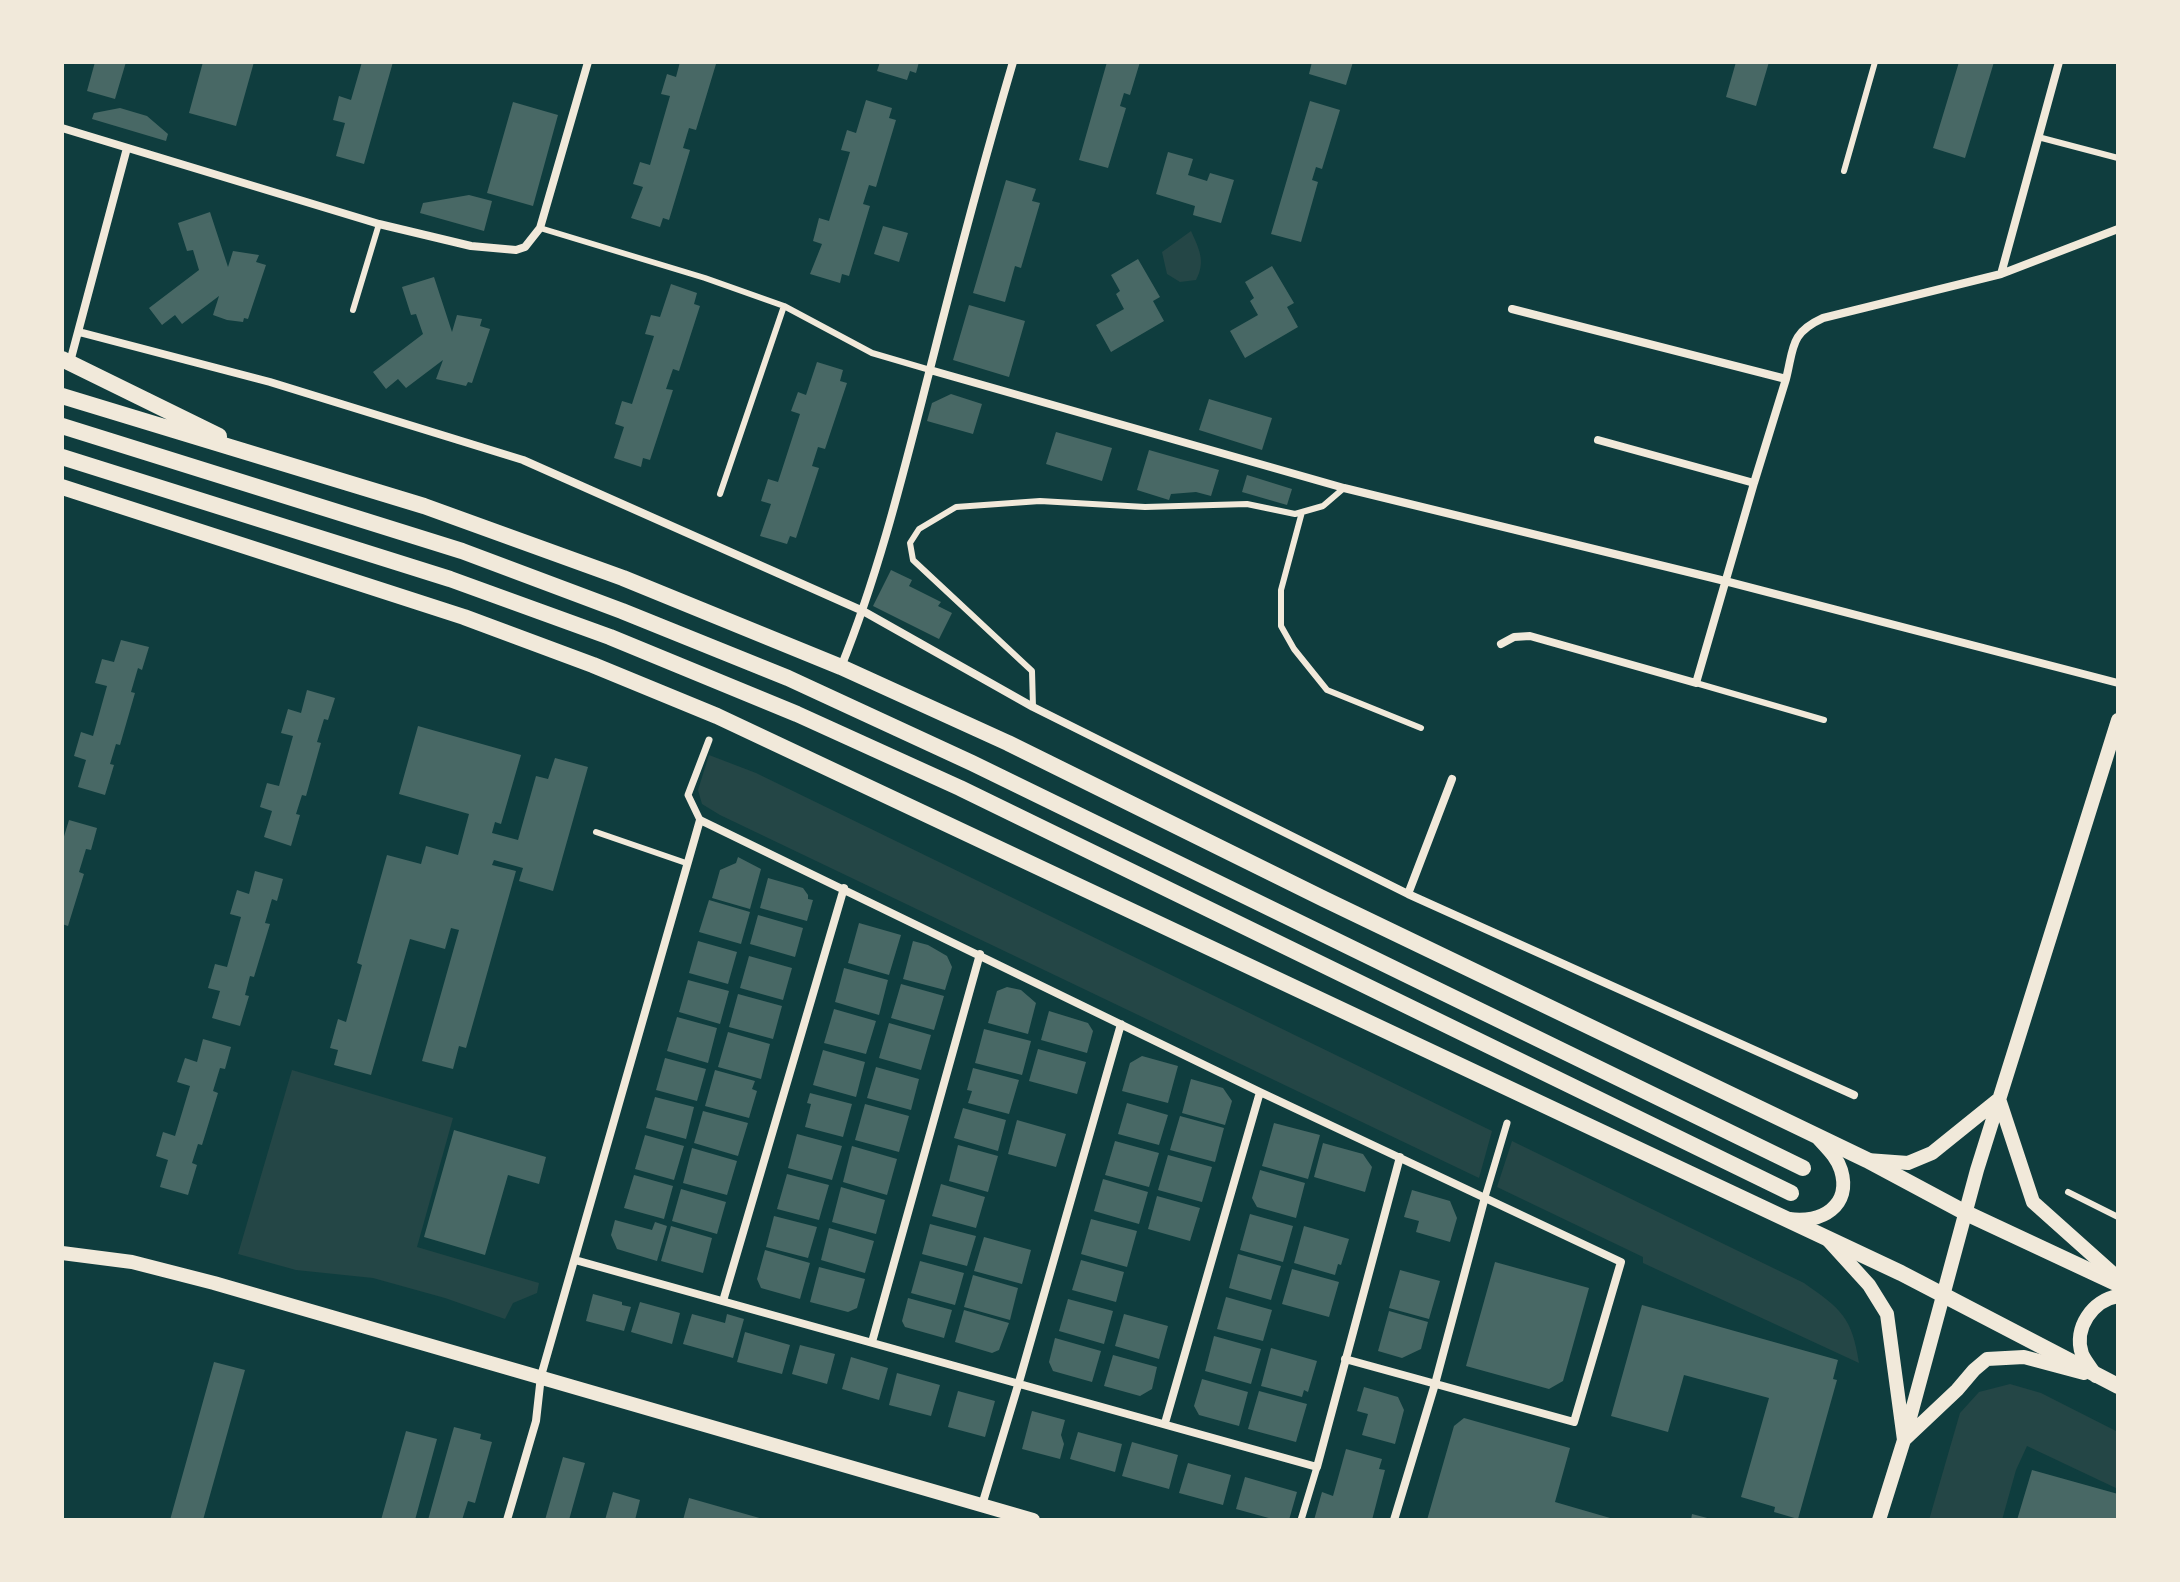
<!DOCTYPE html>
<html>
<head>
<meta charset="utf-8">
<style>
  body { margin:0 }
  #map { position:relative; width:2180px; height:1582px; overflow:hidden; background:#0f3d3e; font-family:Figtree,sans-serif }
  canvas { display:block }
  .frame { position:absolute; inset:0; border:64px solid #f1e9da; pointer-events:none }
</style>
</head>
<body>
<div id="map">
<canvas width="2180" height="1582"></canvas>
<div class="frame"></div>
</div>
<script>
const ctx = document.querySelector('canvas').getContext('2d');
ctx.lineJoin = 'round';
function fill(path, color) { ctx.fillStyle = color; ctx.fill(path, 'evenodd'); }
function stroke(path, color, width, dash) { ctx.strokeStyle = color; ctx.lineWidth = width; ctx.lineCap = dash ? 'butt' : 'round'; ctx.setLineDash(dash || []); ctx.stroke(path); }
fill(new Path2D(`
  M1191,231C1199,249 1206,261 1196,280L1180,282L1167,274L1162,252Z
  M709,755L756,773L1492,1131L1479,1178L720,815L702,804L698,790Z
  M292,1070L453,1118L417,1247L539,1283L537,1293L513,1303L505,1319L445,1298L373,1278L296,1270L238,1254Z
  M1512,1141L1804,1283C1841,1309 1852,1317 1859,1363L1643,1263V1257L1497,1187Z
  M2010,1384L2041,1393L2118,1432V1489L2027,1446L2016,1470L2002,1520H1929L1960,1413L1979,1392Z`), '#244646');
fill(new Path2D(`
  M95,62H126L115,99L87,91Z
  M203,62H254L236,126L189,113Z
  M362,62H393L364,164L336,156L345,123L333,120L339,96L351,100Z
  M680,62L716,64L696,130L689,128L683,148L690,150L669,220L663,218L660,227L631,218L643,187L633,184L640,162L650,165L670,96L661,94L667,74L676,77Z
  M880,62H919L916,73L910,71L907,80L877,71Z
  M1107,62H1140L1130,95L1124,93L1120,106L1126,108L1108,168L1079,160Z
  M1312,62H1353L1346,85L1309,74Z
  M1736,62H1769L1756,106L1726,97Z
  M1959,62H1994L1965,158L1933,148Z
  M866,100L892,108L889,118L896,120L876,187L869,185L863,204L870,206L849,276L842,274L840,283L810,274L822,244L813,241L819,218L829,221L850,152L841,150L847,130L856,133Z
  M1310,101L1340,110L1322,169L1316,167L1312,180L1318,182L1301,242L1271,234Z
  M513,102L558,115L533,206L487,193Z
  M120,108L147,116L168,134L166,141L92,119L94,113Z
  M1168,152L1193,159L1188,175L1207,181L1210,173L1234,180L1221,223L1193,215L1195,206L1156,194Z
  M1006,180L1036,189L1032,201L1040,203L1021,268L1015,266L1005,302L973,293Z
  M469,195L492,201L484,231L420,213L423,203Z
  M210,212L228,267L233,251L259,255L256,262L266,265L248,319L244,318L243,322L227,320L213,315L219,296L182,324L175,315L162,325L149,308L199,270L193,250L187,251L178,223Z
  M883,226L908,233L899,262L874,254Z
  M1138,259L1160,297L1153,301L1164,321L1111,352L1096,325L1124,309L1116,294L1120,291L1111,275Z
  M1272,266L1294,303L1287,307L1298,327L1245,358L1230,331L1258,315L1250,301L1254,298L1245,282Z
  M434,277L452,332L457,315L482,319L480,326L490,329L472,383L468,382L466,386L436,379L443,360L406,388L398,379L386,389L373,372L423,334L416,314L411,315L402,287Z
  M671,284L697,293L694,304L700,306L679,371L673,369L666,389L673,390L650,460L643,458L641,467L614,458L624,427L615,424L622,401L632,404L654,336L645,334L651,315L660,317Z
  M969,305L1025,321L1009,377L953,360Z
  M817,362L843,370L840,381L847,383L825,449L818,447L812,466L819,468L796,538L790,536L787,544L760,536L771,504L761,501L768,479L778,482L800,414L791,411L798,392L806,395Z
  M951,394L982,404L973,434L927,421L932,403Z
  M1209,399L1272,418L1262,450L1199,430Z
  M1056,432L1112,448L1102,481L1046,464Z
  M1149,450L1219,470L1211,496L1196,492L1171,494L1169,500L1137,490Z
  M1247,475L1292,489L1287,505L1242,492Z
  M891,570L912,580L909,586L941,602L938,606L952,613L939,639L873,606Z
  M121,640L149,647L142,670L138,668L131,692L135,693L120,745L116,744L110,764L114,765L105,795L78,787L86,760L74,756L81,732L93,736L107,686L95,683L102,659L114,662Z
  M307,690L335,698L328,720L324,719L317,742L321,743L306,796L302,795L296,814L300,815L291,846L264,837L272,811L260,807L267,783L279,786L293,736L281,733L288,709L301,713Z
  M418,726L521,755L501,824L495,822L492,833L518,840L536,776L548,779L555,758L588,767L553,891L519,881L523,868L494,860L492,865L516,871L466,1048L459,1046L453,1069L422,1061L459,930L451,928L445,949L410,939L371,1075L334,1065L338,1050L330,1048L338,1019L346,1022L362,965L357,963L387,855L421,864L426,846L458,855L469,814L399,794Z
  M69,820L97,828L91,850L86,849L79,872L84,874L68,926L62,924V843Z
  M738,857L761,869L750,909L712,898L720,870L736,863Z
  M255,871L283,879L277,901L272,899L265,923L270,924L254,977L250,976L245,995L249,996L240,1026L212,1018L220,991L208,988L215,964L227,967L241,917L230,914L237,890L249,894Z
  M768,878L803,888L808,895V899L813,900L807,921L760,908Z
  M709,900L750,912L741,944L699,932Z
  M758,915L803,928L795,957L750,944Z
  M859,923L901,935L889,975L848,963Z
  M698,941L737,952L728,984L689,973Z
  M913,941L928,945L947,956L952,967L945,990L903,979Z
  M749,956L792,968L783,1000L740,988Z
  M844,968L888,980L879,1015L835,1002Z
  M688,980L729,991L720,1024L679,1012Z
  M901,984L944,996L934,1030L891,1018Z
  M1007,987L1021,990L1036,1003L1028,1034L988,1023L997,991Z
  M738,994L782,1006L773,1039L729,1027Z
  M834,1009L876,1021L866,1054L824,1043Z
  M1049,1011L1088,1023L1093,1031L1087,1053L1041,1040Z
  M677,1017L717,1028L708,1063L667,1051Z
  M889,1023L931,1035L921,1070L879,1058Z
  M984,1029L1031,1041L1022,1075L975,1063Z
  M728,1032L770,1044L761,1079L718,1067Z
  M203,1039L231,1047L225,1069L220,1068L213,1091L218,1093L202,1145L198,1144L192,1163L197,1165L188,1195L160,1187L168,1160L156,1156L163,1132L175,1136L190,1086L177,1082L185,1058L197,1062Z
  M1038,1049L1086,1062L1077,1094L1029,1081Z
  M823,1050L865,1062L856,1097L813,1085Z
  M1142,1056L1178,1066L1168,1103L1122,1091L1130,1063Z
  M665,1058L706,1069L697,1101L656,1090Z
  M876,1067L919,1079L911,1110L867,1098Z
  M973,1068L1019,1080L1009,1114L968,1103L972,1091L967,1090Z
  M715,1070L755,1081L752,1089L757,1091L749,1118L705,1106Z
  M1191,1079L1223,1088L1232,1101L1225,1125L1182,1113Z
  M810,1093L852,1104L843,1137L805,1127L811,1104L807,1103Z
  M655,1097L694,1107L686,1139L646,1128Z
  M1127,1103L1168,1115L1159,1145L1118,1134Z
  M865,1104L909,1116L899,1152L855,1140Z
  M963,1108L1006,1120L998,1151L954,1138Z
  M703,1111L748,1123L738,1156L694,1143Z
  M1180,1116L1224,1128L1215,1162L1170,1150Z
  M1017,1120L1066,1134L1056,1167L1008,1154Z
  M1274,1123L1320,1135L1308,1179L1262,1166Z
  M454,1130L546,1157L539,1184L508,1175L485,1255L424,1237Z
  M797,1134L842,1146L832,1180L788,1168Z
  M645,1135L684,1146L674,1180L635,1169Z
  M1115,1141L1159,1153L1149,1187L1105,1175Z
  M1323,1143L1363,1154L1367,1160L1372,1167L1365,1192L1314,1177Z
  M958,1145L998,1156L988,1192L949,1181Z
  M852,1146L897,1159L887,1195L843,1182Z
  M692,1148L737,1161L727,1195L683,1183Z
  M1168,1155L1212,1167L1202,1202L1158,1190Z
  M1260,1170L1305,1183L1296,1218L1257,1207L1252,1198Z
  M787,1174L829,1185L819,1220L777,1209Z
  M634,1175L673,1186L664,1219L624,1208Z
  M1103,1179L1148,1192L1139,1224L1094,1211Z
  M941,1184L985,1197L976,1228L932,1216Z
  M841,1187L885,1200L876,1234L832,1222Z
  M681,1189L726,1202L717,1234L672,1221Z
  M1412,1190L1450,1201L1457,1218L1450,1242L1416,1232L1419,1221L1404,1217Z
  M1157,1196L1200,1208L1190,1241L1148,1229Z
  M1250,1214L1293,1226L1283,1262L1240,1250Z
  M774,1216L817,1227L808,1258L766,1247Z
  M1091,1219L1137,1231L1127,1267L1081,1254Z
  M615,1220L652,1230L655,1222L667,1226L657,1261L617,1249L611,1235Z
  M930,1224L976,1236L967,1266L922,1254Z
  M671,1226L712,1238L703,1273L661,1261Z
  M1304,1226L1349,1239L1341,1265L1338,1264L1335,1275L1294,1263Z
  M829,1228L874,1241L865,1273L821,1260Z
  M984,1237L1031,1250L1022,1284L974,1271Z
  M765,1250L810,1263L800,1299L761,1288L757,1279Z
  M1238,1254L1281,1266L1271,1300L1229,1288Z
  M1081,1260L1124,1272L1116,1302L1072,1290Z
  M920,1261L964,1273L955,1305L911,1293Z
  M1495,1262L1589,1288L1563,1381L1549,1389L1466,1366Z
  M819,1267L865,1279L857,1308L848,1312L810,1302Z
  M1292,1269L1339,1282L1329,1317L1282,1304Z
  M1400,1270L1440,1281L1429,1319L1389,1308Z
  M973,1275L1018,1288L1010,1320L964,1307Z
  M593,1294L622,1302V1305L631,1307L624,1331L586,1321Z
  M1226,1297L1272,1310L1263,1341L1217,1329Z
  M908,1298L952,1310L944,1338L905,1327L902,1321Z
  M1068,1299L1113,1311L1104,1344L1059,1331Z
  M640,1302L680,1313L672,1344L631,1332Z
  M1642,1305L1838,1360L1833,1379L1837,1380L1798,1519L1774,1512L1775,1507L1741,1497L1769,1398L1684,1375L1668,1432L1611,1416Z
  M964,1310L1009,1323L999,1350L992,1353L955,1342Z
  M1389,1311L1428,1322L1421,1349L1402,1358L1378,1351Z
  M692,1314L725,1323L727,1314L744,1319L733,1358L683,1344Z
  M1124,1314L1168,1326L1159,1359L1115,1346Z
  M745,1332L790,1345L782,1374L737,1362Z
  M1214,1336L1261,1349L1251,1384L1205,1371Z
  M1055,1338L1101,1351L1092,1382L1053,1371L1049,1362Z
  M800,1345L835,1354L827,1384L792,1374Z
  M1271,1348L1317,1361L1308,1392L1304,1390L1302,1397L1261,1386Z
  M1113,1355L1157,1367L1152,1389L1140,1396L1104,1386Z
  M851,1357L888,1368L879,1400L842,1389Z
  M214,1362L245,1370L203,1520H170Z
  M897,1373L940,1385L931,1416L889,1405Z
  M1202,1379L1248,1392L1239,1426L1199,1415L1194,1406Z
  M1364,1387L1398,1397L1404,1410L1395,1444L1362,1435L1368,1414L1357,1411Z
  M958,1391L995,1401L985,1437L948,1427Z
  M1259,1391L1307,1404L1296,1442L1248,1429Z
  M1032,1411L1065,1420L1061,1435L1064,1444L1060,1459L1022,1449Z
  M1464,1418L1570,1448L1555,1502L1617,1520H1427L1454,1426Z
  M454,1427L481,1434L480,1439L492,1442L475,1503L468,1501L462,1520H428Z
  M406,1431L437,1439L415,1520H381Z
  M1078,1432L1122,1444L1115,1472L1070,1459Z
  M1132,1442L1178,1455L1169,1489L1122,1476Z
  M1346,1449L1382,1459L1379,1469L1385,1470L1372,1520H1314L1322,1492L1333,1496Z
  M563,1457L585,1463L569,1520H545Z
  M1188,1463L1231,1475L1223,1505L1179,1493Z
  M2032,1470L2118,1494V1520H2017Z
  M1245,1477L1297,1492L1289,1520H1276L1236,1509Z
  M613,1492L640,1500L635,1520H605Z
  M689,1498L763,1519V1520H683Z
  M1692,1514L1711,1519V1520H1691Z`), '#486865');
stroke(new Path2D(`
  M2038,137L2118,158
  M1844,171L1875,62
  M540,228L705,278L784,306L872,353L930,370
  M353,310L379,224
  M720,494L784,306
  M1302,512L1281,590V626L1294,649L1327,690L1421,728
  M1696,683L1824,720
  M1033,707L1032,671L913,560L910,543L919,529L956,507L1040,501L1145,507L1247,504L1295,514L1323,506L1344,488
  M596,832L686,863
  M2068,1192L2118,1217`), '#f1e9da', 6);
stroke(new Path2D(`
  M700,820L688,795L709,740
  M1485,1197L1507,1123
  M1301,1520L1317,1467`), '#f1e9da', 7);
stroke(new Path2D(`
  M62,128L379,224L471,246L516,250L525,247L540,228L588,62
  M2001,274L2059,62
  M1512,309L1786,379C1794,347 1790,333 1823,318L2001,274L2118,229
  M79,332L270,382L523,460L863,611L1033,707L1408,894L1854,1095
  M70,362L127,148
  M930,370L1344,488L1725,581L2118,683
  M1754,483L1786,379
  M1501,644L1514,637L1530,636L1696,683L1754,483L1598,440
  M841,667C880,570 904,470 930,369C956,266 983,164 1013,62
  M1408,894L1452,779
  M575,1260L1317,1467L1400,1157
  M723,1301L844,888
  M872,1342L980,954
  M1165,1423L1260,1092
  M982,1505L1019,1382L1121,1024
  M507,1520L536,1421L541,1376L700,820L1260,1092L1621,1262L1574,1422L1345,1359
  M1394,1520L1435,1384L1485,1197`), '#f1e9da', 8);
stroke(new Path2D(`
  M1867,1160L1908,1163L1932,1153L1999,1099L2033,1202L2118,1278
  M1789,1219C1821,1224 1852,1206 1841,1170C1837,1157 1827,1148 1819,1139
  M1829,1241L1869,1285L1887,1314L1904,1440L1957,1390L1974,1370L1987,1359L2024,1357L2084,1373
  M62,1253L132,1262L214,1283L1033,1520
  M2096,1376C2092,1369 2085,1361 2082,1354C2073,1328 2093,1300 2118,1296
  M1879,1520L1904,1440L1977,1170L2118,720`), '#f1e9da', 14);
stroke(new Path2D(`
  M62,359L219,436
  M62,396L424,506L623,578L841,667L1008,743L1324,899L1867,1160L1966,1213L2118,1284
  M62,426L462,551L622,611L788,678L972,763L1803,1168
  M62,457L450,579L610,637L797,714L960,788L1791,1193
  M62,487L464,617L593,665L717,716L1901,1273L2118,1386`), '#f1e9da', 16);
</script>
</body>
</html>
